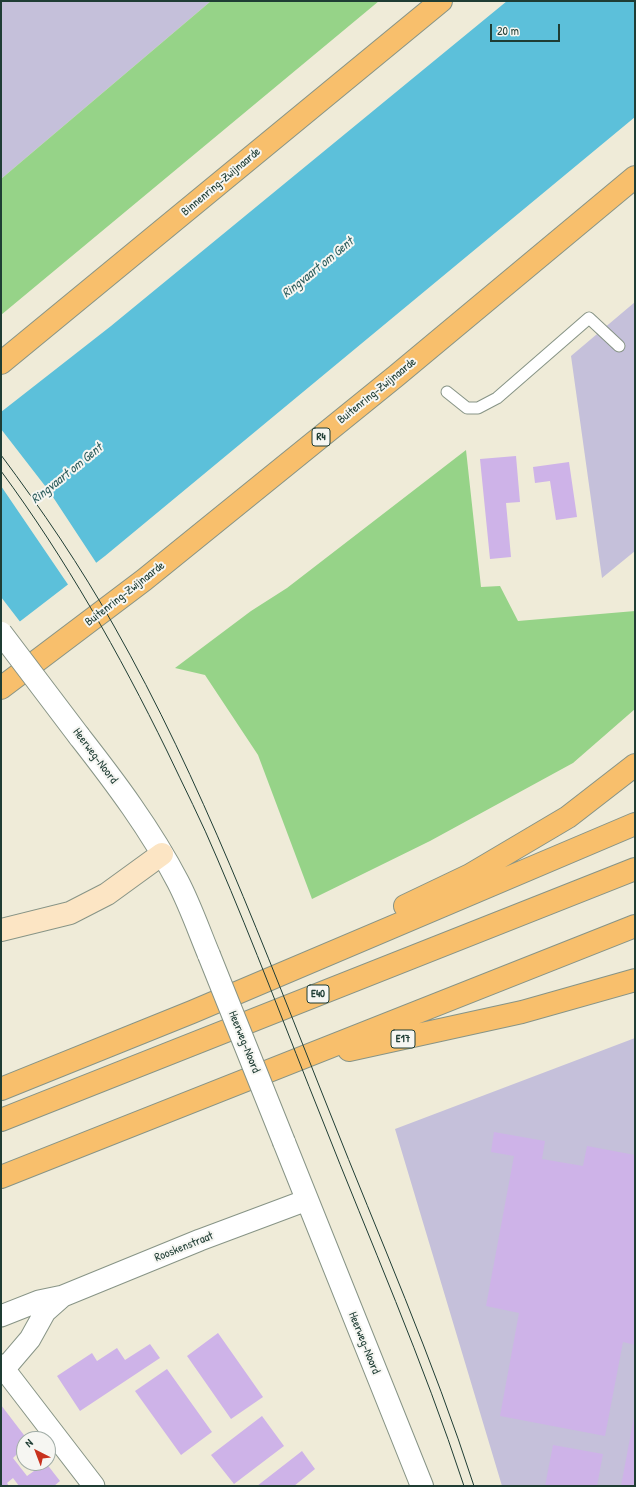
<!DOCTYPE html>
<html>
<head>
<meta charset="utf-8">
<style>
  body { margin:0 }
  #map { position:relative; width:636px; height:1487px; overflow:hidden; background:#efebd8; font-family:"Patrick Hand",sans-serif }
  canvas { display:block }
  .frame { position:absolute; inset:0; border:2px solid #1f3d34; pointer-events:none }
  .north { position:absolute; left:16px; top:1431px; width:40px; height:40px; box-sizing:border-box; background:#f6f6f2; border:1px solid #a0aca6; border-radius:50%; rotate:318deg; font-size:11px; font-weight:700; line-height:16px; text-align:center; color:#1f3d34 }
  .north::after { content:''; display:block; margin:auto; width:14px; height:18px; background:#c8321e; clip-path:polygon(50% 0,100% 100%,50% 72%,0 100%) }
  .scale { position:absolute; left:490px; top:24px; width:70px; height:18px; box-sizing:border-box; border:2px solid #1f3d34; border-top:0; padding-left:5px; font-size:12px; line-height:14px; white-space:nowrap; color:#1f3d34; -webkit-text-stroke:3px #f6f6f2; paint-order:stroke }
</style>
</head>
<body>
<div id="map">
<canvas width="636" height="1487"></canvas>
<div class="frame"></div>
<div class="north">N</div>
<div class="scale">20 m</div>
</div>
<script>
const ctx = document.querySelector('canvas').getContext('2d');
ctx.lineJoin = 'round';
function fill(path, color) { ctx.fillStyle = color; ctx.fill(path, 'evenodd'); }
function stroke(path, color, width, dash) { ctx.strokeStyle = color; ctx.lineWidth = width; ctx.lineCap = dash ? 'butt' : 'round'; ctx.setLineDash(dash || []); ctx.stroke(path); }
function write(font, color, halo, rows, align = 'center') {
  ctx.font = font + ' "Patrick Hand",sans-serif'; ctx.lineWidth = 4; ctx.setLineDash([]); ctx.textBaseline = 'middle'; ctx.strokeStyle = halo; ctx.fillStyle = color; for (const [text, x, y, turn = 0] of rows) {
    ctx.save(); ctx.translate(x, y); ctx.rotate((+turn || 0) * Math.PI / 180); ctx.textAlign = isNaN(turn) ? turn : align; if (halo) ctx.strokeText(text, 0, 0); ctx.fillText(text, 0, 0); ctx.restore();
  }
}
fill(new Path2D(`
  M1,1H211L1,179Z
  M635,302V551L602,578L571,356Z
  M635,1038V1486H502L395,1129Z`), '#c5c0da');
fill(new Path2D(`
  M211,1H379L1,315V179Z
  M466,450L481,587L500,586L518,621L635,611V709L573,763L430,841L312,899L258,755L205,675L175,668L251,611L287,588Z`), '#96d388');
fill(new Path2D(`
  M507,1H635V117L105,556L1,636V412L111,326Z`), '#5cc0da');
fill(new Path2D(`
  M1,429L49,491L97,564L69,586L1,486Z
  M1,597L21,623L1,638Z`), '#efebd8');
fill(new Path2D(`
  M516,456L520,502L506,503L511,557L490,559L480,459Z
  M569,462L577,517L556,520L550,481L535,483L533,467Z
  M494,1132L545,1141L542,1159L583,1166L587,1146L635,1155V1345L623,1342L605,1436L500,1416L519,1313L486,1306L514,1156L491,1152Z
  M218,1333L263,1397L231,1419L187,1356Z
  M150,1344L160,1358L80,1411L57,1376L92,1353L97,1361L117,1348L125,1360Z
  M167,1369L212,1432L181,1455L135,1391Z
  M1,1405L27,1439H24V1458L19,1452L13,1458L27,1476L34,1471L28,1463H46L60,1481L54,1486H19L13,1478L7,1483L9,1486H1Z
  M262,1416L284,1446L234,1484L211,1455Z
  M634,1417L635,1486H621Z
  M553,1445L603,1454L597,1486H545Z
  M302,1451L315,1469L294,1486H257Z`), '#ceb3e8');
const service = new Path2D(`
  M447,392L467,408H478L497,398L589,318L619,346`);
const minor = new Path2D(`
  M1,1316L39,1301L63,1296L200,1240L307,1200
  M1,1365L94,1486
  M1,1373L30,1339L45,1312L63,1296`);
const tertiary = new Path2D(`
  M79,736C115,782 151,830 178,882C190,905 199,931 209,955
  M284,1142L422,1486`);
const secondary = new Path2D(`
  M1,930L70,913L107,894L162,854`);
const trunk = new Path2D(`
  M1,363L441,1
  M1,688L144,580L396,376L635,177`);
const motorway = new Path2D(`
  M405,906L470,875L568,817L635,765
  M349,1050L522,1012L635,980
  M1,1089L192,1012L635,824
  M1,1120L635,869
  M1,1177L635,926`);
stroke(service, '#879486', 13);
stroke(minor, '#879486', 23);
stroke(tertiary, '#879486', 24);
stroke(secondary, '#879486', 24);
stroke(trunk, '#879486', 24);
stroke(motorway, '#879486', 24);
stroke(service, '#fff', 11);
stroke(minor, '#fff', 21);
stroke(tertiary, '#fff', 22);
stroke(secondary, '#fce5c4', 22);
stroke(trunk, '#f8bf6c', 22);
stroke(motorway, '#f8bf6c', 22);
stroke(new Path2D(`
  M1,455C42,510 81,567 114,626C202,781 264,948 330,1113C379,1237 433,1359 474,1486
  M1,471C66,559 119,653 167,751C184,787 202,822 217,858C254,944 287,1032 322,1119C370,1241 423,1361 464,1486`), '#1f3d34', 1);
const tertiaryBridge = new Path2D(`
  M1,633L79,736
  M209,955L284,1142`);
stroke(tertiaryBridge, '#879486', 24, []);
stroke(tertiaryBridge, '#fff', 22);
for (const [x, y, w] of [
  [321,437,18],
  [318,994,22],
  [403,1039,24]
]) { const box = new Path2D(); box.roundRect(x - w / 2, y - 9, w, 18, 3); ctx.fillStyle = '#f6f6f2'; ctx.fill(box); stroke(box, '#1f3d34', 1); }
write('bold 11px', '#1f3d34', null, [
  ["R4",321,437],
  ["E40",318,994],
  ["E17",403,1039]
]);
write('12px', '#1f3d34', '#f6f6f2', [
  ["Binnenring-Zwijnaarde",221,182,-40],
  ["Buitenring-Zwijnaarde",377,391,-39],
  ["Buitenring-Zwijnaarde",125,594,-38],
  ["Heerweg-Noord",95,756,53],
  ["Heerweg-Noord",244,1042,68],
  ["Rooskenstraat",184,1247,-22],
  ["Heerweg-Noord",364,1343,68]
]);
write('italic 13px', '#2e5e5e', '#f6f6f2', [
  ["Ringvaart om Gent",318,268,-39],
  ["Ringvaart om Gent",67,474,-39]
]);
</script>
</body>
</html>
